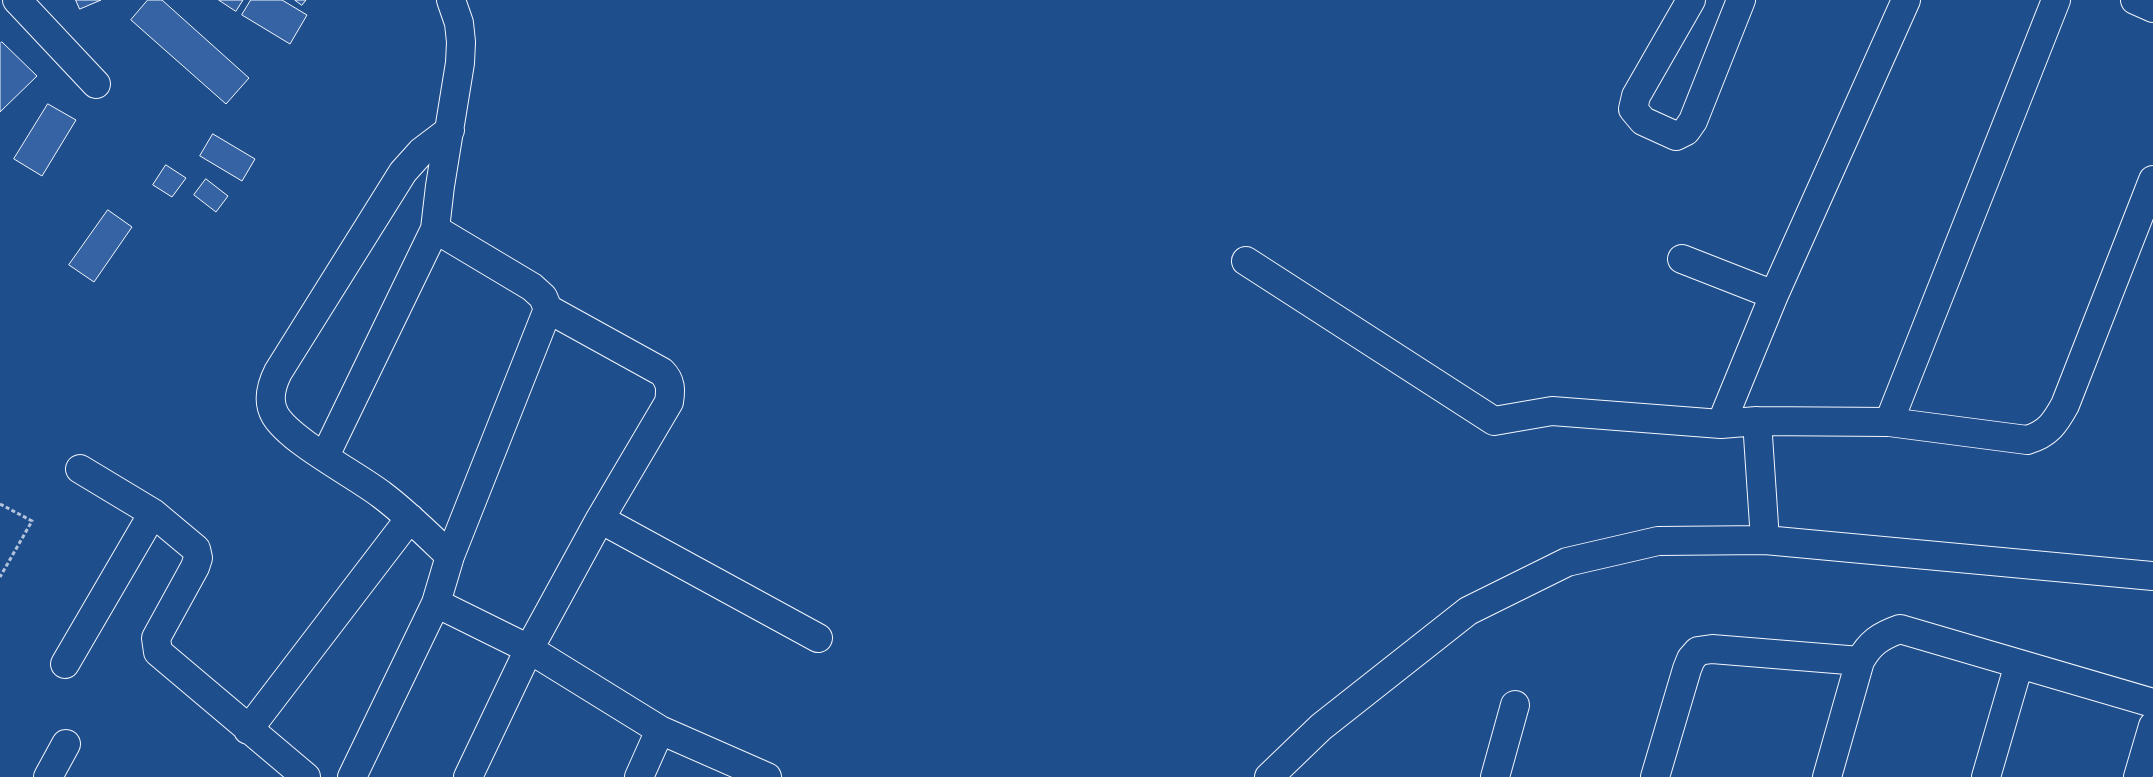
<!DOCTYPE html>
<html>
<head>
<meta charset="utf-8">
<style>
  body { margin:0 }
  canvas { display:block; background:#1f4e8c }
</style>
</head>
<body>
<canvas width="2153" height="777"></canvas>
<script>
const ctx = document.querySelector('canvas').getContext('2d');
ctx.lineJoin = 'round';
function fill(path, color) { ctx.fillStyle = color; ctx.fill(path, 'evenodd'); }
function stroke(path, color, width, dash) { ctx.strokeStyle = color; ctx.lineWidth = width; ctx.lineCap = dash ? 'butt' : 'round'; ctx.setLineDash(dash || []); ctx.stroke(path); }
const building = new Path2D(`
  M76,0H101L80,9Z
  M148,0H162L249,78L226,104L131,20Z
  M219,0H243L236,11Z
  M251,0H282L307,15L290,44L242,15Z
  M295,0H306L302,5Z
  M2,42L37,76L0,112V44Z
  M48,104L76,120L42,176L14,159Z
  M213,134L255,159L242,181L200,156Z
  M166,165L186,178L172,197L153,185Z
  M206,179L228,196L216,212L194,195Z
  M108,210L132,227L94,282L69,265Z`);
fill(building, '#3563a3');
stroke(building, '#f2f6ff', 1);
const minor = new Path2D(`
  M17,0L96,84
  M1691,0L1636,96L1633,109L1643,121L1676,136L1686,131L1693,121L1741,0
  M2135,0L2153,8
  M450,130L421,152L403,172L278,372C271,386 267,401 275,415C290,441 356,475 382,495C406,513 428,535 450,556
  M1682,259L1774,295
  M1246,261L1494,421L1552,411L1721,424L1757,421L1889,422L2027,440C2048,434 2055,423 2065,405L2153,180
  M1757,421L1765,540
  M1889,422L2056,0
  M1721,424L1774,295L1906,0
  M325,456L435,229L440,186L460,63L461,42L459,23L451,0
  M80,469L153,513L196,549L198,558L195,567L156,638L158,652L306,777
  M600,519L818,638
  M436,603L529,649L660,730L767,777
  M65,664L153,513
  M248,730L410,518
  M48,777L66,744
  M352,777L436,603L450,556L548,309L543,297L532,287L435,229
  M468,777L529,649L600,519L669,402C671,390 671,381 662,372L548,309
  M639,777L660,730
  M1269,777L1321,727L1468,611L1567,562L1658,541L1765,540L2153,576
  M1495,777L1515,705
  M1655,777L1687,669L1691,659L1698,651L1712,649L1860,661
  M1827,777L1860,661C1870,643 1880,636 1900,629L2153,703
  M1986,777L2019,664
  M2138,777L2153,726`);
stroke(minor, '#f2f6ff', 30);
stroke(new Path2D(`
  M0,504L32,521L0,577`), '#b3c4dc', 3, [4, 2.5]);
stroke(minor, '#1f4e8c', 28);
</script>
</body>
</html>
